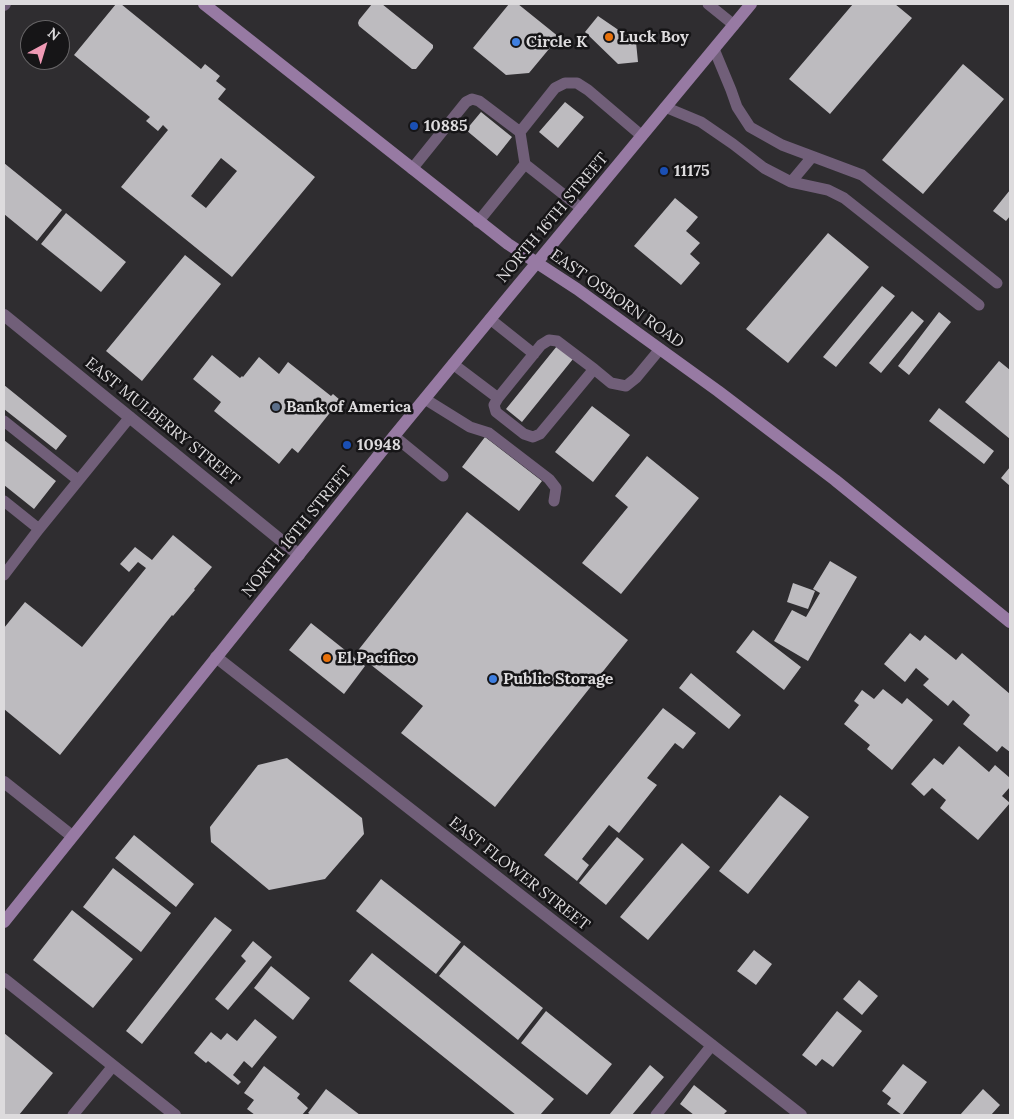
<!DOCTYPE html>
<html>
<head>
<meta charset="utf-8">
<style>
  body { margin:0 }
  #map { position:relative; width:1014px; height:1119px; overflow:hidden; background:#2f2d30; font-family:Lora,serif }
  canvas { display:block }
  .frame { position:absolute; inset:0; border:5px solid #dddbdd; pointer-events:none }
  .north { position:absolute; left:20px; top:20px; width:50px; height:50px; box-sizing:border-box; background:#161517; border:1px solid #666466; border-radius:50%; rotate:39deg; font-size:14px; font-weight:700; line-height:20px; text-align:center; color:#dddbdd }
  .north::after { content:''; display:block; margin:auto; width:18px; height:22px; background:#f09ab5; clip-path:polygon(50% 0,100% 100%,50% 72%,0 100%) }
</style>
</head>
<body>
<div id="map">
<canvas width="1014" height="1119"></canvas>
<div class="frame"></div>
<div class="north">N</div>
</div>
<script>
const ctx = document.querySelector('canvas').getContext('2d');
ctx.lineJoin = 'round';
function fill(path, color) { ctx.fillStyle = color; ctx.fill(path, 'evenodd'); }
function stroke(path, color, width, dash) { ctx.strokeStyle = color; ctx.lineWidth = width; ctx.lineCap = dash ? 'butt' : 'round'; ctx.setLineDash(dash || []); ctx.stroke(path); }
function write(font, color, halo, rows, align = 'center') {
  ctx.font = font + ' Lora,serif'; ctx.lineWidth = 5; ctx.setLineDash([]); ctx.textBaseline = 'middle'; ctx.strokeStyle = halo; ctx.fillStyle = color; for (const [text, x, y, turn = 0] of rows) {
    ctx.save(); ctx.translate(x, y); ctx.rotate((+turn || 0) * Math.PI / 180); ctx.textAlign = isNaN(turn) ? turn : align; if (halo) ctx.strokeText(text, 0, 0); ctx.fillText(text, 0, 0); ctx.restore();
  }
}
fill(new Path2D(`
  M116,4H121L201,69L205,64L220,76L216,81L226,89L218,99L315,177L232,277L121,187L168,130L163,125L158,131L146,121L150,117L74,55ZM221,158L237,171L206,208L191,196Z
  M372,4H382L433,45V48L416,69H412L359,26L358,23L359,20Z
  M509,4H518L559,37L529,73L506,75L473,48Z
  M853,4H895L912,18L830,114L789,79Z
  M598,16L636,42L638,62L618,64L585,32Z
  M963,64L1004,99L923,194L882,160Z
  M565,102L584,117L558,148L539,132Z
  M481,112L512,137L497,156L466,130Z
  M4,163L62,210L37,241L4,214Z
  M1010,190V216L1006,221L993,211Z
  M675,198L698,217L686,231L700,243L690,254L700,263L681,285L634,246Z
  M66,213L126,262L101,292L41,244Z
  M828,233L869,267L788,363L746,329Z
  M185,255L221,284L142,381L106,351Z
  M882,286L895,296L836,367L823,357Z
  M912,311L924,321L881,373L869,363Z
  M939,312L951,322L909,375L898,366Z
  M557,346L573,359L522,422L506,409Z
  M212,355L240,378L242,376L243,377L259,357L279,374L288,362L331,396L333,394L340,400L298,453L292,448L279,464L214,411L221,402L193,379Z
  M999,361L1010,370V439L965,402Z
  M4,385L67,436L56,450L4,409Z
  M592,406L630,435L593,482L555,452Z
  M939,408L994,451L984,464L929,421Z
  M485,437L542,481L519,511L462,467Z
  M4,440L56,481L34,509L4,485Z
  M647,456L699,498L621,594L582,563L628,507L615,496Z
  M1010,467V486L1001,478Z
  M467,512L628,640L495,807L401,733L423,706L356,653Z
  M173,535L212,567L194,589L195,590L173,616L172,615L60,755L4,709V628L25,602L82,647L146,568L138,562L129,572L120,564L135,547L152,560Z
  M830,561L857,577L808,661L774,641L792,610L806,617L820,593L813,589Z
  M793,583L815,591L808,609L787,602Z
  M311,623L365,666L344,694L289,650Z
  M753,630L801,667L784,690L736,652Z
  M910,633L920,641L925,635L956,660L962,653L1010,694V752L1002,746L997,752L963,724L970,715L953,700L948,706L923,685L929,679L916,668L905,682L884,664Z
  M691,673L741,715L729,729L679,688Z
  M883,689L902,704L907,698L933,720L892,770L867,749L870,745L844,724L859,705L854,701L862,690L874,699Z
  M663,708L696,733L683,749L675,743L647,778L657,785L619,833L609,825L582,859L589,865L577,881L544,855Z
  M959,746L989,772L995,765L1010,778V787L1002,796L1010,803L978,840L940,808L946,800L932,788L924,796L911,784L934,758L943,765Z
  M287,758L362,818L364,834L325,879L269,890L211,842L210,827L258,765Z
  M780,795L809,817L748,894L719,871Z
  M134,835L194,884L176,907L115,858Z
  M617,837L644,859L606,905L579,883Z
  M682,843L710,867L648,940L620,917Z
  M113,868L171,913L141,952L83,907Z
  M381,879L461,942L436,974L356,911Z
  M72,910L133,959L93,1008L33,960Z
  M215,917L232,930L142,1044L126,1031Z
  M253,941L272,957L228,1010L215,999L246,961L241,956Z
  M464,945L543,1008L518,1040L439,976Z
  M754,950L772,964L756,985L737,971Z
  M372,953L554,1099L540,1115H516L349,981Z
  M271,966L310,998L293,1020L254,988Z
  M859,980L878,996L862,1015L843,999Z
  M546,1011L612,1064L587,1095L521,1043Z
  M837,1011L862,1031L833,1067L822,1059L816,1066L802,1055Z
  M255,1019L277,1037L252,1068L244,1061L233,1075L241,1082L238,1085L208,1061L206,1063L194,1053L211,1032L221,1040L227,1033L237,1041Z
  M4,1033L53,1073L19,1115H4Z
  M903,1064L927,1082L902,1115L887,1104L891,1098L882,1091Z
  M650,1065L664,1077L632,1115H609Z
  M264,1066L300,1094L297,1098L308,1108L302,1115H255L247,1109L254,1100L244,1093Z
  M694,1085L727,1111L723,1115H694L680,1104Z
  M326,1089L360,1115H311L308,1113Z
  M983,1089L1000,1105L991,1115H960Z`), '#bdbbbf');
stroke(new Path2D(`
  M708,4L734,25
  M714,49L731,90L737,107L750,127L782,145L862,175L997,283
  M665,107L701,122L733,144L764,168L791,182L828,190L844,198L979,305
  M520,132L555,88L565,83H577L588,90L642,136
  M525,164L582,209
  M412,169L466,102L472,99L479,101L520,132L525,164L478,222
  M791,182L812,157
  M490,319L534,354
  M453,364L498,398
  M594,369L557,341L549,340L541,345L498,398L494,405L496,412L524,434L533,437L540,434L594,369L611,383L626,386L636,378L660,349
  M425,399L470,427L489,433L549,479L556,488L554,501
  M4,421L78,480
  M394,436L443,476
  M4,501L39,529
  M4,575L39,529L130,417
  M73,1115L113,1066
  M656,1115L712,1045`), '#715f79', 11);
stroke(new Path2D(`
  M4,5L5,4
  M4,315L299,555
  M216,657L801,1115
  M4,782L72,836
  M4,979L175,1115`), '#715f79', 12);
stroke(new Path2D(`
  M204,4L508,244L577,289L639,334L718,391L835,480L1010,622
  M4,922L394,436L505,301L751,4`), '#977aa3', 12);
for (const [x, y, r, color] of [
  [609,37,5,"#e8710a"],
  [516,42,5,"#3f7fe0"],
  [414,126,5,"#1a4fb4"],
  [664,171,5,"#1a4fb4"],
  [276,407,5,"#5c6f8a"],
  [347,445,5,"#1a4fb4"],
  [327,658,5,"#e8710a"],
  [493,679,5,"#3f7fe0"]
]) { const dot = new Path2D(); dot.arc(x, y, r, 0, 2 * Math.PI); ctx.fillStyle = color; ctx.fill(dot); stroke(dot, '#161517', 2); }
write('bold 16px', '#dddbdd', '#161517', [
  ["Luck Boy",619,37],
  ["Circle K",526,42],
  ["10885",424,126],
  ["11175",674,171],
  ["Bank of America",286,407],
  ["10948",357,445],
  ["El Pacifico",337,658],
  ["Public Storage",503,679]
], 'left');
write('16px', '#dddbdd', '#161517', [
  ["NORTH 16TH STREET",553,218,-50],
  ["EAST OSBORN ROAD",617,299,35],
  ["EAST MULBERRY STREET",162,422,39],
  ["NORTH 16TH STREET",297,532,-51],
  ["EAST FLOWER STREET",519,874,38]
]);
</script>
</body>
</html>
